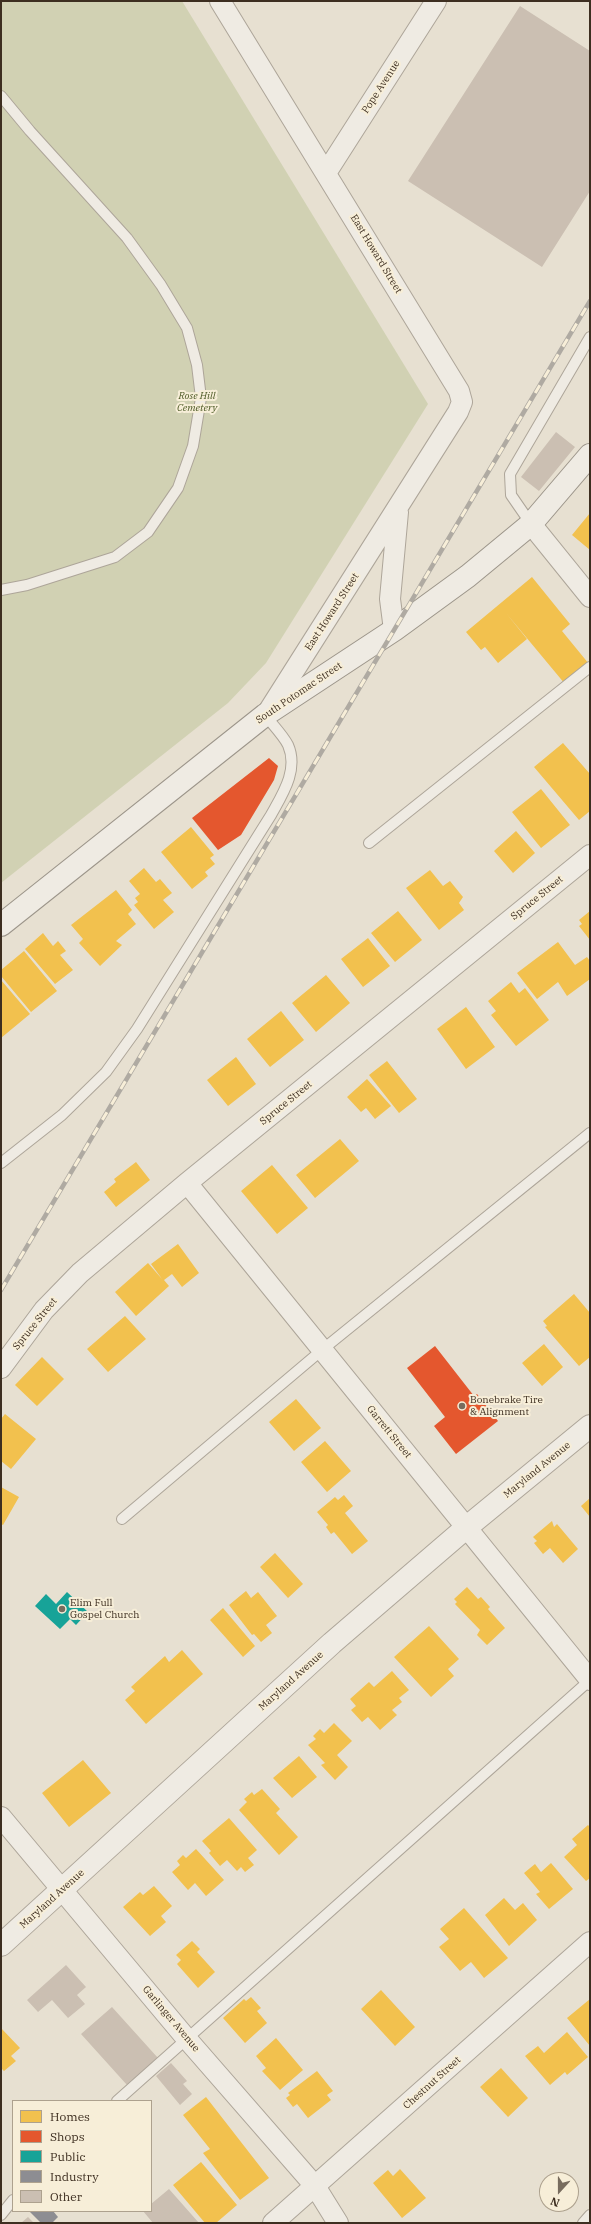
<!DOCTYPE html>
<html>
<head>
<meta charset="utf-8">
<style>
  body { margin:0 }
  #map { position:relative; width:591px; height:2224px; overflow:hidden; background:#e7e0d1; font-family:"IBM Plex Serif",serif }
  canvas { display:block }
  .frame { position:absolute; inset:0; border:2px solid #3d2e20; pointer-events:none }
  .legend { position:absolute; left:12px; top:2100px; width:140px; height:112px; box-sizing:border-box; background:#f7eed8; border:1px solid #ada18e; margin:0; padding:5px 7px; list-style:none; font-size:12px; color:#3d2e20 }
  .legend li { display:flex; align-items:center; gap:8px; height:20px }
  .legend b { width:20px; border:1px solid #ada18e }
  .north { position:absolute; left:539px; top:2172px; width:40px; height:40px; box-sizing:border-box; background:#f7eed8; border:1px solid #ada18e; border-radius:50%; rotate:201deg; font-size:11px; font-weight:700; line-height:16px; text-align:center; color:#3d2e20 }
  .north::after { content:''; display:block; margin:auto; width:14px; height:18px; background:#786c5e; clip-path:polygon(50% 0,100% 100%,50% 72%,0 100%) }
</style>
</head>
<body>
<div id="map">
<canvas width="591" height="2224"></canvas>
<div class="frame"></div>
<ul class="legend">
<li><b style="height:11px;background:#f2c14e"></b>Homes</li>
<li><b style="height:11px;background:#e4572e"></b>Shops</li>
<li><b style="height:11px;background:#17a398"></b>Public</li>
<li><b style="height:11px;background:#8d8d92"></b>Industry</li>
<li><b style="height:11px;background:#cbbfb2"></b>Other</li>
</ul>
<div class="north">N</div>
</div>
<script>
const ctx = document.querySelector('canvas').getContext('2d');
ctx.lineJoin = 'round';
function fill(path, color) { ctx.fillStyle = color; ctx.fill(path, 'evenodd'); }
function stroke(path, color, width, dash) { ctx.strokeStyle = color; ctx.lineWidth = width; ctx.lineCap = dash ? 'butt' : 'round'; ctx.setLineDash(dash || []); ctx.stroke(path); }
function write(font, color, halo, rows, align = 'center') {
  ctx.font = font + ' "IBM Plex Serif",serif'; ctx.lineWidth = 4; ctx.setLineDash([]); ctx.textBaseline = 'middle'; ctx.strokeStyle = halo; ctx.fillStyle = color; for (const [text, x, y, turn = 0] of rows) {
    ctx.save(); ctx.translate(x, y); ctx.rotate((+turn || 0) * Math.PI / 180); ctx.textAlign = isNaN(turn) ? turn : align; if (halo) ctx.strokeText(text, 0, 0); ctx.fillText(text, 0, 0); ctx.restore();
  }
}
fill(new Path2D(`
  M1,1H182L428,404L266,663L228,703L1,883Z`), '#d1d1b3');
fill(new Path2D(`
  M590,513V550L572,535Z
  M532,577L570,624L562,631L589,664L565,684L506,613L527,639L498,663L485,647L481,650L466,632Z
  M563,743L590,774V811L579,820L534,767Z
  M541,789L570,825L541,848L512,812Z
  M191,827L214,855L210,858L215,864L205,872L208,876L192,889L161,852Z
  M516,831L535,853L513,873L494,851Z
  M144,868L156,882L160,879L172,893L163,900L174,912L154,929L134,905L138,902L135,898L140,894L129,881Z
  M430,870L443,886L450,881L463,897L459,903L464,910L439,930L406,888Z
  M116,890L132,910L128,914L136,924L116,941L122,945L100,966L79,943L83,939L71,925Z
  M398,911L422,940L395,962L371,933Z
  M590,911V940L579,926L582,924L579,920Z
  M43,933L53,946L58,941L66,951L60,955L73,970L55,984L25,949Z
  M368,938L390,966L363,987L341,959Z
  M558,942L575,965L587,957L590,961V979L567,996L558,982L537,999L517,973Z
  M24,951L57,991L31,1012L1,976V970Z
  M326,975L350,1003L316,1032L292,1003Z
  M1,980L30,1014L1,1038Z
  M511,982L519,993L525,988L549,1020L516,1046L491,1015L496,1011L488,1001Z
  M466,1007L495,1047L466,1069L437,1029Z
  M281,1011L304,1040L270,1067L247,1039Z
  M236,1057L256,1084L228,1106L207,1080Z
  M387,1061L417,1099L399,1113L369,1075Z
  M367,1079L391,1106L375,1119L366,1108L361,1112L347,1097Z
  M340,1139L359,1161L315,1198L296,1175Z
  M136,1162L150,1180L116,1207L104,1192L116,1182L114,1179Z
  M272,1165L308,1208L277,1234L241,1191Z
  M178,1244L199,1273L182,1287L172,1274L164,1280L169,1286L136,1316L115,1292L148,1263L162,1279L151,1264Z
  M574,1294L590,1313V1357L579,1366L545,1327L547,1326L543,1321Z
  M125,1316L146,1339L108,1372L87,1349Z
  M544,1344L563,1367L542,1386L522,1363Z
  M42,1357L64,1379L37,1406L15,1385Z
  M296,1399L321,1428L294,1451L269,1422Z
  M5,1414L36,1439L11,1469L1,1461V1419Z
  M325,1441L351,1471L327,1492L301,1462Z
  M1,1487L19,1497L3,1525L1,1524Z
  M344,1495L353,1506L345,1513L368,1541L352,1554L334,1532L331,1534L326,1527L328,1525L317,1512L335,1497L338,1500Z
  M590,1498V1517L581,1506Z
  M552,1521L554,1527L557,1524L578,1549L563,1563L550,1548L543,1554L534,1543L537,1541L533,1537Z
  M275,1553L303,1584L288,1598L260,1567Z
  M467,1587L478,1599L481,1597L490,1607L488,1609L505,1628L487,1645L477,1635L480,1630L455,1604L457,1602L454,1599Z
  M246,1591L251,1598L258,1592L277,1616L266,1625L272,1633L261,1642L254,1634L252,1635L229,1605Z
  M223,1608L255,1646L243,1657L210,1620Z
  M429,1626L459,1659L448,1669L454,1676L431,1697L394,1657Z
  M182,1650L203,1674L146,1724L125,1700L135,1691L131,1687L165,1656L169,1662Z
  M392,1671L409,1690L399,1698L402,1702L392,1710L397,1715L380,1730L368,1717L362,1722L351,1710L356,1706L350,1699L369,1682L374,1687Z
  M334,1723L352,1741L337,1755L348,1767L335,1780L321,1765L325,1763L308,1745L316,1739L313,1736L320,1729L324,1733Z
  M299,1756L317,1777L292,1798L273,1778Z
  M83,1760L111,1793L69,1827L42,1793Z
  M262,1789L280,1809L276,1813L298,1837L279,1855L239,1810L247,1802L244,1799L252,1792L254,1795Z
  M229,1818L257,1850L248,1858L254,1865L245,1872L241,1867L237,1871L227,1860L220,1866L209,1853L211,1851L202,1841Z
  M588,1825L590,1827V1878L586,1881L564,1857L577,1845L572,1839Z
  M196,1849L224,1880L206,1896L195,1883L188,1890L172,1872L180,1865L177,1861L183,1855L186,1858Z
  M551,1863L573,1889L549,1909L536,1894L540,1892L524,1873L535,1864L541,1872Z
  M154,1886L172,1906L161,1916L166,1922L150,1936L123,1907L140,1892L143,1895Z
  M504,1898L515,1910L523,1903L537,1920L509,1946L485,1915Z
  M464,1908L508,1958L484,1978L471,1962L460,1971L439,1947L449,1939L440,1929Z
  M192,1941L200,1949L197,1952L215,1972L198,1988L177,1964L181,1960L176,1955Z
  M381,1990L415,2027L395,2046L361,2009Z
  M251,1997L261,2008L257,2011L267,2023L245,2043L223,2018L244,1999L246,2001Z
  M590,1999V2046L567,2018Z
  M1,2028L20,2048L11,2056L16,2061L4,2071L1,2068Z
  M567,2032L588,2057L567,2075L565,2072L550,2085L525,2056L538,2046L544,2053Z
  M276,2038L303,2070L280,2090L262,2071L266,2068L256,2056Z
  M501,2068L528,2098L508,2117L480,2087Z
  M317,2071L333,2091L327,2095L331,2100L308,2118L297,2104L293,2107L286,2098L290,2095L288,2093Z
  M206,2097L269,2178L240,2200L203,2153L210,2149L183,2115Z
  M201,2162L237,2205L216,2223H205L173,2185Z
  M400,2169L426,2198L402,2218L373,2183L388,2170L393,2176Z`), '#f2c14e');
fill(new Path2D(`
  M269,758L278,766L274,780L241,835L218,850L192,818Z
  M435,1346L474,1396L477,1394L498,1421L456,1454L434,1426L445,1417L407,1368Z`), '#e4572e');
fill(new Path2D(`
  M67,1592L88,1612L76,1625L70,1619L60,1629L35,1606L46,1594L56,1604Z`), '#17a398');
fill(new Path2D(`
  M29,2211H53L58,2217L52,2223H41Z`), '#8d8d92');
fill(new Path2D(`
  M520,6L590,51V191L542,267L408,181Z
  M556,432L575,447L539,491L521,477Z
  M66,1965L86,1987L77,1995L85,2004L68,2018L52,2000L38,2012L27,2000Z
  M112,2007L158,2058L127,2085L81,2034Z
  M171,2063L187,2081L183,2084L192,2094L180,2105L156,2076Z
  M169,2189L199,2223H153L143,2211H151V2204Z
  M28,2217L34,2223H21Z`), '#cbbfb2');
const service = new Path2D(`
  M1,96L30,131L127,238L161,285L187,328L197,365L201,398L193,446L178,488L148,532L115,557L27,585L1,590
  M531,524L511,495L510,474L590,337
  M369,843L590,667
  M1,1163L62,1115L106,1072L137,1029L271,815C282,795 299,770 288,745C283,735 272,724 265,715
  M122,1519L322,1350L590,1133
  M117,2101L590,1680
  M1,2215L13,2200
  M583,2223L590,2215`);
const minor = new Path2D(`
  M220,1L459,391L462,402L458,412L266,715
  M326,173L436,1
  M531,524L590,597
  M394,630L390,599L398,512
  M187,1183L590,1680
  M1,1368L44,1310L80,1273L187,1183L590,855
  M1,1817L186,2038L315,2186L338,2223
  M273,2223L590,1942`);
const tertiary = new Path2D(`
  M1,1945L332,1643L467,1527L590,1426`);
const secondary = new Path2D(`
  M1,925L265,715L394,630L468,576L531,524L590,455`);
stroke(service, '#ada599', 12);
stroke(minor, '#ada599', 22);
stroke(tertiary, '#ada599', 24);
stroke(secondary, '#9c958a', 24);
stroke(service, '#efebe3', 10);
stroke(minor, '#efebe3', 20);
stroke(tertiary, '#efebe3', 22);
stroke(secondary, '#efebe3', 22);
const rail = new Path2D(`
  M1,1290L590,301`);
stroke(rail, '#afaaa2', 4.5);
stroke(rail, '#f7eed8', 3, [9]);
for (const [x, y, r, color] of [
  [462,1406,4,"#786c5e"],
  [62,1609,4,"#786c5e"]
]) { const dot = new Path2D(); dot.arc(x, y, r, 0, 2 * Math.PI); ctx.fillStyle = color; ctx.fill(dot); stroke(dot, '#f7eed8', 1.5); }
write('10px', '#3d2e20', '#f7eed8', [
  ["Pope Avenue",381,87,-57],
  ["East Howard Street",376,254,59],
  ["East Howard Street",332,612,-57],
  ["South Potomac Street",299,693,-34],
  ["Spruce Street",537,898,-39],
  ["Spruce Street",286,1103,-39],
  ["Spruce Street",35,1324,-51],
  ["Garrett Street",389,1432,51],
  ["Maryland Avenue",537,1470,-39],
  ["Maryland Avenue",291,1681,-42],
  ["Maryland Avenue",52,1899,-42],
  ["Garlinger Avenue",171,2019,50],
  ["Chestnut Street",432,2083,-42]
]);
write('italic 10px', '#4d5a26', '#f7eed8', [
  ["Rose Hill",197,396],
  ["Cemetery",197,408]
]);
write('10px', '#3d2e20', '#f7eed8', [
  ["Bonebrake Tire",470,1400],
  ["& Alignment",470,1412],
  ["Elim Full",70,1603],
  ["Gospel Church",70,1615]
], 'left');
</script>
</body>
</html>
